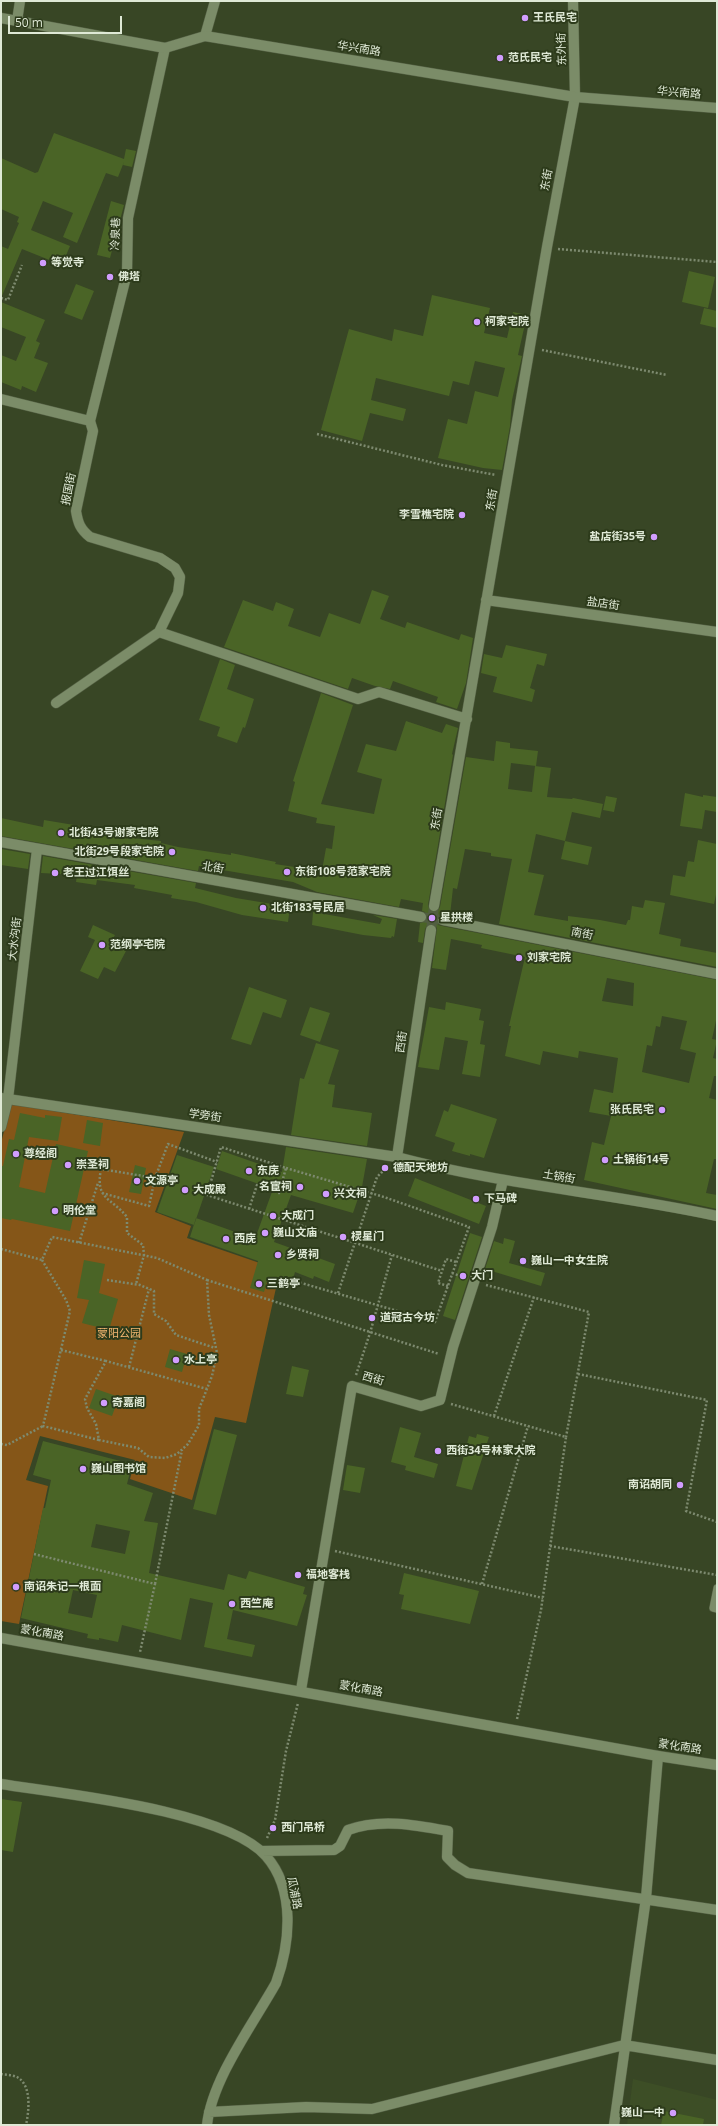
<!DOCTYPE html>
<html>
<head>
<meta charset="utf-8">
<style>
  body { margin:0 }
  #map { position:relative; width:718px; height:2126px; overflow:hidden; background:#384625; font-family:"Open Sans",sans-serif }
  canvas { display:block }
  .frame { position:absolute; inset:0; border:2px solid #dfe9d6; pointer-events:none }
  .scale { position:absolute; left:8px; top:16px; width:114px; height:18px; box-sizing:border-box; border:2px solid #dfe9d6; border-top:0; padding-left:5px; font-size:12px; line-height:14px; white-space:nowrap; color:#dfe9d6; -webkit-text-stroke:3px #2d3b1b; paint-order:stroke }
</style>
</head>
<body>
<div id="map">
<canvas width="718" height="2126"></canvas>
<div class="frame"></div>
<div class="scale">50 m</div>
</div>
<script>
const ctx = document.querySelector('canvas').getContext('2d');
ctx.lineJoin = 'round';
function fill(path, color) { ctx.fillStyle = color; ctx.fill(path, 'evenodd'); }
function stroke(path, color, width, dash) { ctx.strokeStyle = color; ctx.lineWidth = width; ctx.lineCap = dash ? 'butt' : 'round'; ctx.setLineDash(dash || []); ctx.stroke(path); }
function write(font, color, halo, rows, align = 'center') {
  ctx.font = font + ' "Open Sans","Noto Sans SC",sans-serif'; ctx.lineWidth = 4; ctx.setLineDash([]); ctx.textBaseline = 'middle'; ctx.strokeStyle = halo; ctx.fillStyle = color; for (const [text, x, y, turn = 0] of rows) {
    ctx.save(); ctx.translate(x, y); ctx.rotate((+turn || 0) * Math.PI / 180); ctx.textAlign = isNaN(turn) ? turn : align; if (halo) ctx.strokeText(text, 0, 0); ctx.fillText(text, 0, 0); ctx.restore();
  }
}
fill(new Path2D(`
  M633,2079L717,2100V2125H627Z`), '#3d4e26');
fill(new Path2D(`
  M11,1104L184,1132L155,1212L191,1226L187,1238L280,1270L246,1423L215,1417L192,1500L130,1479L135,1460L40,1436L26,1480L48,1486L19,1624L1,1621V1143Z`), '#855618');
fill(new Path2D(`
  M54,133L124,159L126,149L136,151L132,167L123,165L124,162L118,177L106,173L77,243L63,237L73,213L43,201L31,230L70,246L62,265L22,249L1,298V246L8,249L19,223L17,222L19,217L1,209V158L35,173L38,172Z
  M111,201L124,205L110,258L97,255Z
  M689,271L715,277L708,308L682,302Z
  M76,284L94,291L82,320L64,313Z
  M432,295L490,308L484,333L507,338L513,312L527,315L518,355L522,356L512,400L510,426L502,470L483,468L438,458L448,419L467,424L475,391L498,397L505,368L475,361L469,385L453,381L449,396L376,378L371,400L406,409L403,421L370,413L362,441L321,430L349,329L392,341L394,329L423,336Z
  M1,302L45,320L36,341L40,343L34,358L48,363L36,392L22,386L21,390L1,382V355L16,361L26,337L1,327Z
  M704,308L717,311V328L700,324Z
  M372,590L389,596L380,619L405,628L407,622L459,640L461,634L473,638L466,683L457,709L436,702L438,697L393,681L390,689L375,686L352,678L348,689L224,647L243,600L273,611L276,602L294,609L288,626L320,637L329,613L360,624Z
  M506,645L547,654L544,666L537,664L530,688L535,690L532,702L493,692L497,677L481,673L484,654L502,658Z
  M220,659L235,665L227,689L254,699L245,728L243,727L237,743L217,736L220,727L199,720Z
  M321,693L353,705L321,804L374,814L382,779L357,772L366,744L396,751L406,721L442,733L446,724L458,728L452,754L453,755L428,905L430,911L437,912L440,907L466,757L494,761L496,741L510,743V748L538,751L536,766L511,763L508,789L532,792L535,766L551,768L547,797L572,799L573,798L603,804L600,818L572,812L565,841L536,834L528,872L544,875L534,915L568,921V916L600,920L626,925L628,920H630L632,906L643,908L645,900L665,903L659,934L681,939L680,946L717,953V967L499,924L512,859L491,856V853L465,849L457,889L453,888L450,915L441,914L437,919L438,925L442,926L717,980V1016L712,1039L717,1040L713,1058L717,1059V1076H714L709,1098L717,1100V1159H714L706,1193L717,1195V1209L584,1180L592,1142L604,1145L611,1116L589,1112L594,1089L613,1093L618,1058L579,1051L578,1058L543,1051L540,1065L505,1056L511,1026H509L525,957L481,948L482,945L451,939L446,970L432,968L437,928L435,925L428,924L425,929L423,943L418,942L420,923L426,921L427,918L425,912L422,911L423,903L401,899L399,907L317,892L293,882L199,866L198,871L1,836V818L43,827L44,820L104,830L103,835L161,841V843L178,847L231,855V853L276,862L275,864L301,868L321,876L326,848L332,849L335,826L316,823L317,818L288,811L295,782L293,781ZM607,978L634,983L633,1006L602,1001ZM662,1016L687,1021L680,1049L696,1053L689,1083L642,1072L647,1045L652,1046L656,1026L660,1027Z
  M685,793L703,797V795L717,797V812L705,810L702,829L680,826Z
  M606,796L617,798L614,812L603,810Z
  M698,840L717,844V890L714,904L670,895L673,875L685,877L688,861L694,862Z
  M565,841L592,847L588,865L561,859Z
  M1,849L30,854L28,869L1,865Z
  M43,856L196,883L195,888L236,898L290,907L288,922L242,915L196,902L171,898L172,895L134,888L135,885L97,880L96,885L76,882L77,875L41,873Z
  M313,912L380,924L382,919L373,915L397,919L394,937L392,936L391,938L363,935L312,925Z
  M93,925L115,935L110,943L126,951L115,972L104,967L98,979L80,971L95,940L88,937Z
  M249,987L287,1000L281,1018L263,1012L251,1045L231,1039Z
  M446,1002L481,1009L479,1020L484,1021L480,1044L485,1045L480,1077L462,1074L468,1041L445,1037L439,1070L418,1067L429,1007L445,1010Z
  M310,1007L330,1013L320,1042L300,1035Z
  M316,1043L339,1050L328,1084L335,1085L332,1107L372,1113L367,1146L291,1135L300,1078L304,1079Z
  M451,1104L497,1119L484,1158L470,1154V1156L452,1151L455,1143L435,1136L444,1110L448,1112Z
  M20,1113L45,1118V1115L62,1117L58,1141L29,1137L19,1187L45,1193L56,1144L88,1151L70,1231L12,1219L11,1220L1,1218V1166H3L9,1139L14,1140Z
  M87,1120L103,1123L100,1146L83,1143Z
  M286,1147L367,1159L362,1187L353,1213L291,1195L274,1242L335,1264L329,1282L314,1276L313,1279L295,1272L290,1289L267,1282L264,1292L250,1288L258,1261L190,1237L196,1218L255,1239L273,1189L216,1169L222,1151L282,1172Z
  M177,1155L214,1167L194,1225L157,1212Z
  M135,1165L146,1168L141,1194L129,1192Z
  M415,1178L486,1206L479,1224L408,1196Z
  M470,1233L482,1237L455,1320L443,1316Z
  M504,1238L515,1241L509,1263L545,1273L541,1286L485,1269L494,1241L503,1244Z
  M84,1260L105,1264L99,1293L118,1299L109,1330L82,1323L89,1300L77,1298Z
  M170,1349L187,1354L182,1372L165,1367Z
  M292,1366L309,1370L303,1397L286,1394Z
  M96,1389L119,1397L112,1416L89,1408Z
  M400,1427L421,1433L414,1457L438,1464L434,1478L405,1470L406,1466L391,1462Z
  M214,1429L237,1435L216,1515L193,1509Z
  M477,1434L489,1437L472,1490L456,1486L469,1436L476,1438Z
  M43,1441L132,1464L127,1484L153,1493L144,1521L158,1523L149,1573L224,1590L228,1574L246,1579L249,1571L305,1587L303,1594L307,1595L297,1626L233,1610L227,1639L255,1645L252,1657L204,1647L213,1603L190,1598L181,1640L122,1625L118,1642L99,1638V1640L87,1638L88,1634L21,1618L43,1508H45L51,1480L33,1475ZM96,1524L130,1531L125,1554L91,1547ZM73,1590L97,1595L92,1618L68,1613Z
  M347,1465L365,1468L360,1493L343,1490Z
  M404,1573L479,1591L470,1624L401,1609L404,1595L399,1594Z
  M1,1799L22,1802L13,1852L1,1850Z
  M664,2111L704,2119L703,2125H661Z`), '#4a6426');
stroke(new Path2D(`
  M421,917L443,920`), '#515e40', 10, [10, 5]);
stroke(new Path2D(`
  M431,930L434,906`), '#515e40', 10, [10, 5]);
const service = new Path2D(`
  M717,1588L713,1608L717,1609`);
const pedestrian = new Path2D(`
  M1,842L421,917
  M443,920L717,974
  M8,1099L37,849`);
const minor = new Path2D(`
  M17,21L20,1
  M205,36L215,1
  M1,399L90,421L93,431L76,511C78,523 80,529 90,537L160,558L175,568L180,577L178,593L159,632L56,703
  M90,421L127,273L128,218L165,48
  M486,600L717,632
  M159,632L358,699L379,692L467,719
  M434,906L547,247L575,97L573,1
  M1,1098L397,1157C502,1185 611,1193 717,1216
  M1,1127L8,1099
  M397,1157L431,930
  M301,1690L352,1386L421,1406L440,1400L453,1347L492,1227L503,1180
  M1,1784C64,1794 225,1810 266,1856C296,1890 290,1944 276,1983C253,2024 212,2079 207,2125
  M261,1851L334,1850L340,1846L348,1830C380,1818 416,1825 448,1831L447,1857L455,1865L468,1873L717,1910
  M209,2112L306,2107L372,2109L624,2045L717,2060
  M614,2125L646,1898L658,1756`);
const secondary = new Path2D(`
  M1,18L165,48L205,36L575,97L717,108
  M1,1638L658,1756L717,1765`);
stroke(service, '#556145', 8);
stroke(pedestrian, '#556145', 11);
stroke(minor, '#556145', 11);
stroke(secondary, '#556145', 11);
stroke(new Path2D(`
  M558,249L717,262
  M1,298L8,300L22,265
  M542,350L667,375
  M317,434L442,465L496,475
  M286,1168L384,1197L469,1227L435,1322L298,1282
  M155,1178L168,1144L217,1162
  M102,1193L149,1206L155,1178L101,1169C95,1200 111,1197 127,1217V1233L143,1245L144,1255L136,1284
  M249,1209L257,1185L279,1193L286,1168L221,1147L207,1195L442,1271
  M79,1243L98,1183
  M1,1249L42,1260L52,1237L157,1258L207,1280L209,1315L217,1353L212,1376L199,1409V1425L188,1444L177,1454L165,1458L149,1457L138,1448L99,1440L96,1424L87,1408L85,1399L106,1361L207,1389
  M42,1260L66,1300L70,1311L43,1426L99,1440
  M452,1273L463,1277
  M107,1280L140,1285L154,1291V1314L166,1321L176,1335L215,1348
  M207,1280L439,1354
  M486,1285L589,1312L566,1437
  M448,1286L438,1283L446,1259L456,1262
  M338,1293L377,1177L387,1167
  M61,1350L106,1361
  M129,1367L149,1289
  M578,1374L707,1400L686,1511L717,1522
  M356,1375L370,1333L392,1255
  M451,1404L566,1437L541,1610L517,1719
  M494,1416L534,1297
  M1,1444L7,1445L43,1426
  M550,1546L717,1575
  M335,1551L543,1598
  M34,1554L155,1584L140,1652
  M155,1584L182,1450
  M482,1584L528,1426
  M267,1838L275,1820L286,1751L298,1703
  M1,2074C6,2075 13,2075 17,2077C32,2085 29,2111 26,2125`), '#7d8a6f', 2.5, [2, 2]);
stroke(service, '#7b8c68', 7);
stroke(pedestrian, '#7b8c68', 10);
stroke(minor, '#7b8c68', 10);
stroke(secondary, '#7b8c68', 10);
for (const [x, y, r, color] of [
  [525,18,4,"#d19dfe"],
  [500,58,4,"#d19dfe"],
  [43,263,4,"#d19dfe"],
  [110,277,4,"#d19dfe"],
  [477,322,4,"#d19dfe"],
  [462,515,4,"#d19dfe"],
  [654,537,4,"#d19dfe"],
  [61,833,4,"#d19dfe"],
  [172,852,4,"#d19dfe"],
  [287,872,4,"#d19dfe"],
  [55,873,4,"#d19dfe"],
  [263,908,4,"#d19dfe"],
  [432,918,4,"#d19dfe"],
  [102,945,4,"#d19dfe"],
  [519,958,4,"#d19dfe"],
  [662,1110,4,"#d19dfe"],
  [16,1154,4,"#d19dfe"],
  [605,1160,4,"#d19dfe"],
  [68,1165,4,"#d19dfe"],
  [385,1168,4,"#d19dfe"],
  [249,1171,4,"#d19dfe"],
  [137,1181,4,"#d19dfe"],
  [300,1187,4,"#d19dfe"],
  [185,1190,4,"#d19dfe"],
  [326,1194,4,"#d19dfe"],
  [476,1199,4,"#d19dfe"],
  [55,1211,4,"#d19dfe"],
  [273,1216,4,"#d19dfe"],
  [265,1233,4,"#d19dfe"],
  [343,1237,4,"#d19dfe"],
  [226,1239,4,"#d19dfe"],
  [278,1255,4,"#d19dfe"],
  [523,1261,4,"#d19dfe"],
  [463,1276,4,"#d19dfe"],
  [259,1284,4,"#d19dfe"],
  [372,1318,4,"#d19dfe"],
  [176,1360,4,"#d19dfe"],
  [104,1403,4,"#d19dfe"],
  [438,1451,4,"#d19dfe"],
  [83,1469,4,"#d19dfe"],
  [680,1485,4,"#d19dfe"],
  [298,1575,4,"#d19dfe"],
  [16,1587,4,"#d19dfe"],
  [232,1604,4,"#d19dfe"],
  [273,1828,4,"#d19dfe"],
  [673,2113,4,"#d19dfe"]
]) { const dot = new Path2D(); dot.arc(x, y, r, 0, 2 * Math.PI); ctx.fillStyle = color; ctx.fill(dot); stroke(dot, '#2d3b1b', 1.5); }
write('bold 11px', '#dfe9d6', '#2d3b1b', [
  ["王氏民宅",533,18],
  ["范氏民宅",508,58],
  ["等觉寺",51,263],
  ["佛塔",118,277],
  ["柯家宅院",485,322],
  ["李雪樵宅院",454,515,"right"],
  ["盐店街35号",646,537,"right"],
  ["北街43号谢家宅院",69,833],
  ["北街29号段家宅院",164,852,"right"],
  ["东街108号范家宅院",295,872],
  ["老王过江饵丝",63,873],
  ["北街183号民居",271,908],
  ["星拱楼",440,918],
  ["范纲亭宅院",110,945],
  ["刘家宅院",527,958],
  ["张氏民宅",654,1110,"right"],
  ["尊经阁",24,1154],
  ["土锅街14号",613,1160],
  ["崇圣祠",76,1165],
  ["德配天地坊",393,1168],
  ["东庑",257,1171],
  ["文源亭",145,1181],
  ["名宦祠",292,1187,"right"],
  ["大成殿",193,1190],
  ["兴文祠",334,1194],
  ["下马碑",484,1199],
  ["明伦堂",63,1211],
  ["大成门",281,1216],
  ["巍山文庙",273,1233],
  ["棂星门",351,1237],
  ["西庑",234,1239],
  ["乡贤祠",286,1255],
  ["巍山一中女生院",531,1261],
  ["大门",471,1276],
  ["三鹤亭",267,1284],
  ["道冠古今坊",380,1318],
  ["水上亭",184,1360],
  ["奇嘉阁",112,1403],
  ["西街34号林家大院",446,1451],
  ["巍山图书馆",91,1469],
  ["南诏胡同",672,1485,"right"],
  ["福地客栈",306,1575],
  ["南诏朱记一根面",24,1587],
  ["西竺庵",240,1604],
  ["西门吊桥",281,1828],
  ["巍山一中",665,2113,"right"]
], 'left');
write('11px', '#dfe9d6', '#2d3b1b', [
  ["华兴南路",359,49,9],
  ["东外街",562,49,-92],
  ["华兴南路",679,93,5],
  ["东街",547,180,-79],
  ["冷泉巷",116,234,-88],
  ["报国街",69,489,-79],
  ["东街",492,500,-80],
  ["盐店街",603,604,8],
  ["东街",437,819,-80],
  ["北街",213,868,10],
  ["南街",582,934,11],
  ["大水沟街",15,939,-83],
  ["西街",402,1042,-82],
  ["学旁街",205,1116,8],
  ["土锅街",559,1177,10],
  ["西街",373,1379,16],
  ["蒙化南路",42,1633,10],
  ["蒙化南路",361,1689,10],
  ["蒙化南路",680,1747,9],
  ["瓜浦路",294,1893,79]
]);
write('11px', '#f3b671', '#2d3b1b', [
  ["蒙阳公园",119,1334]
]);
</script>
</body>
</html>
